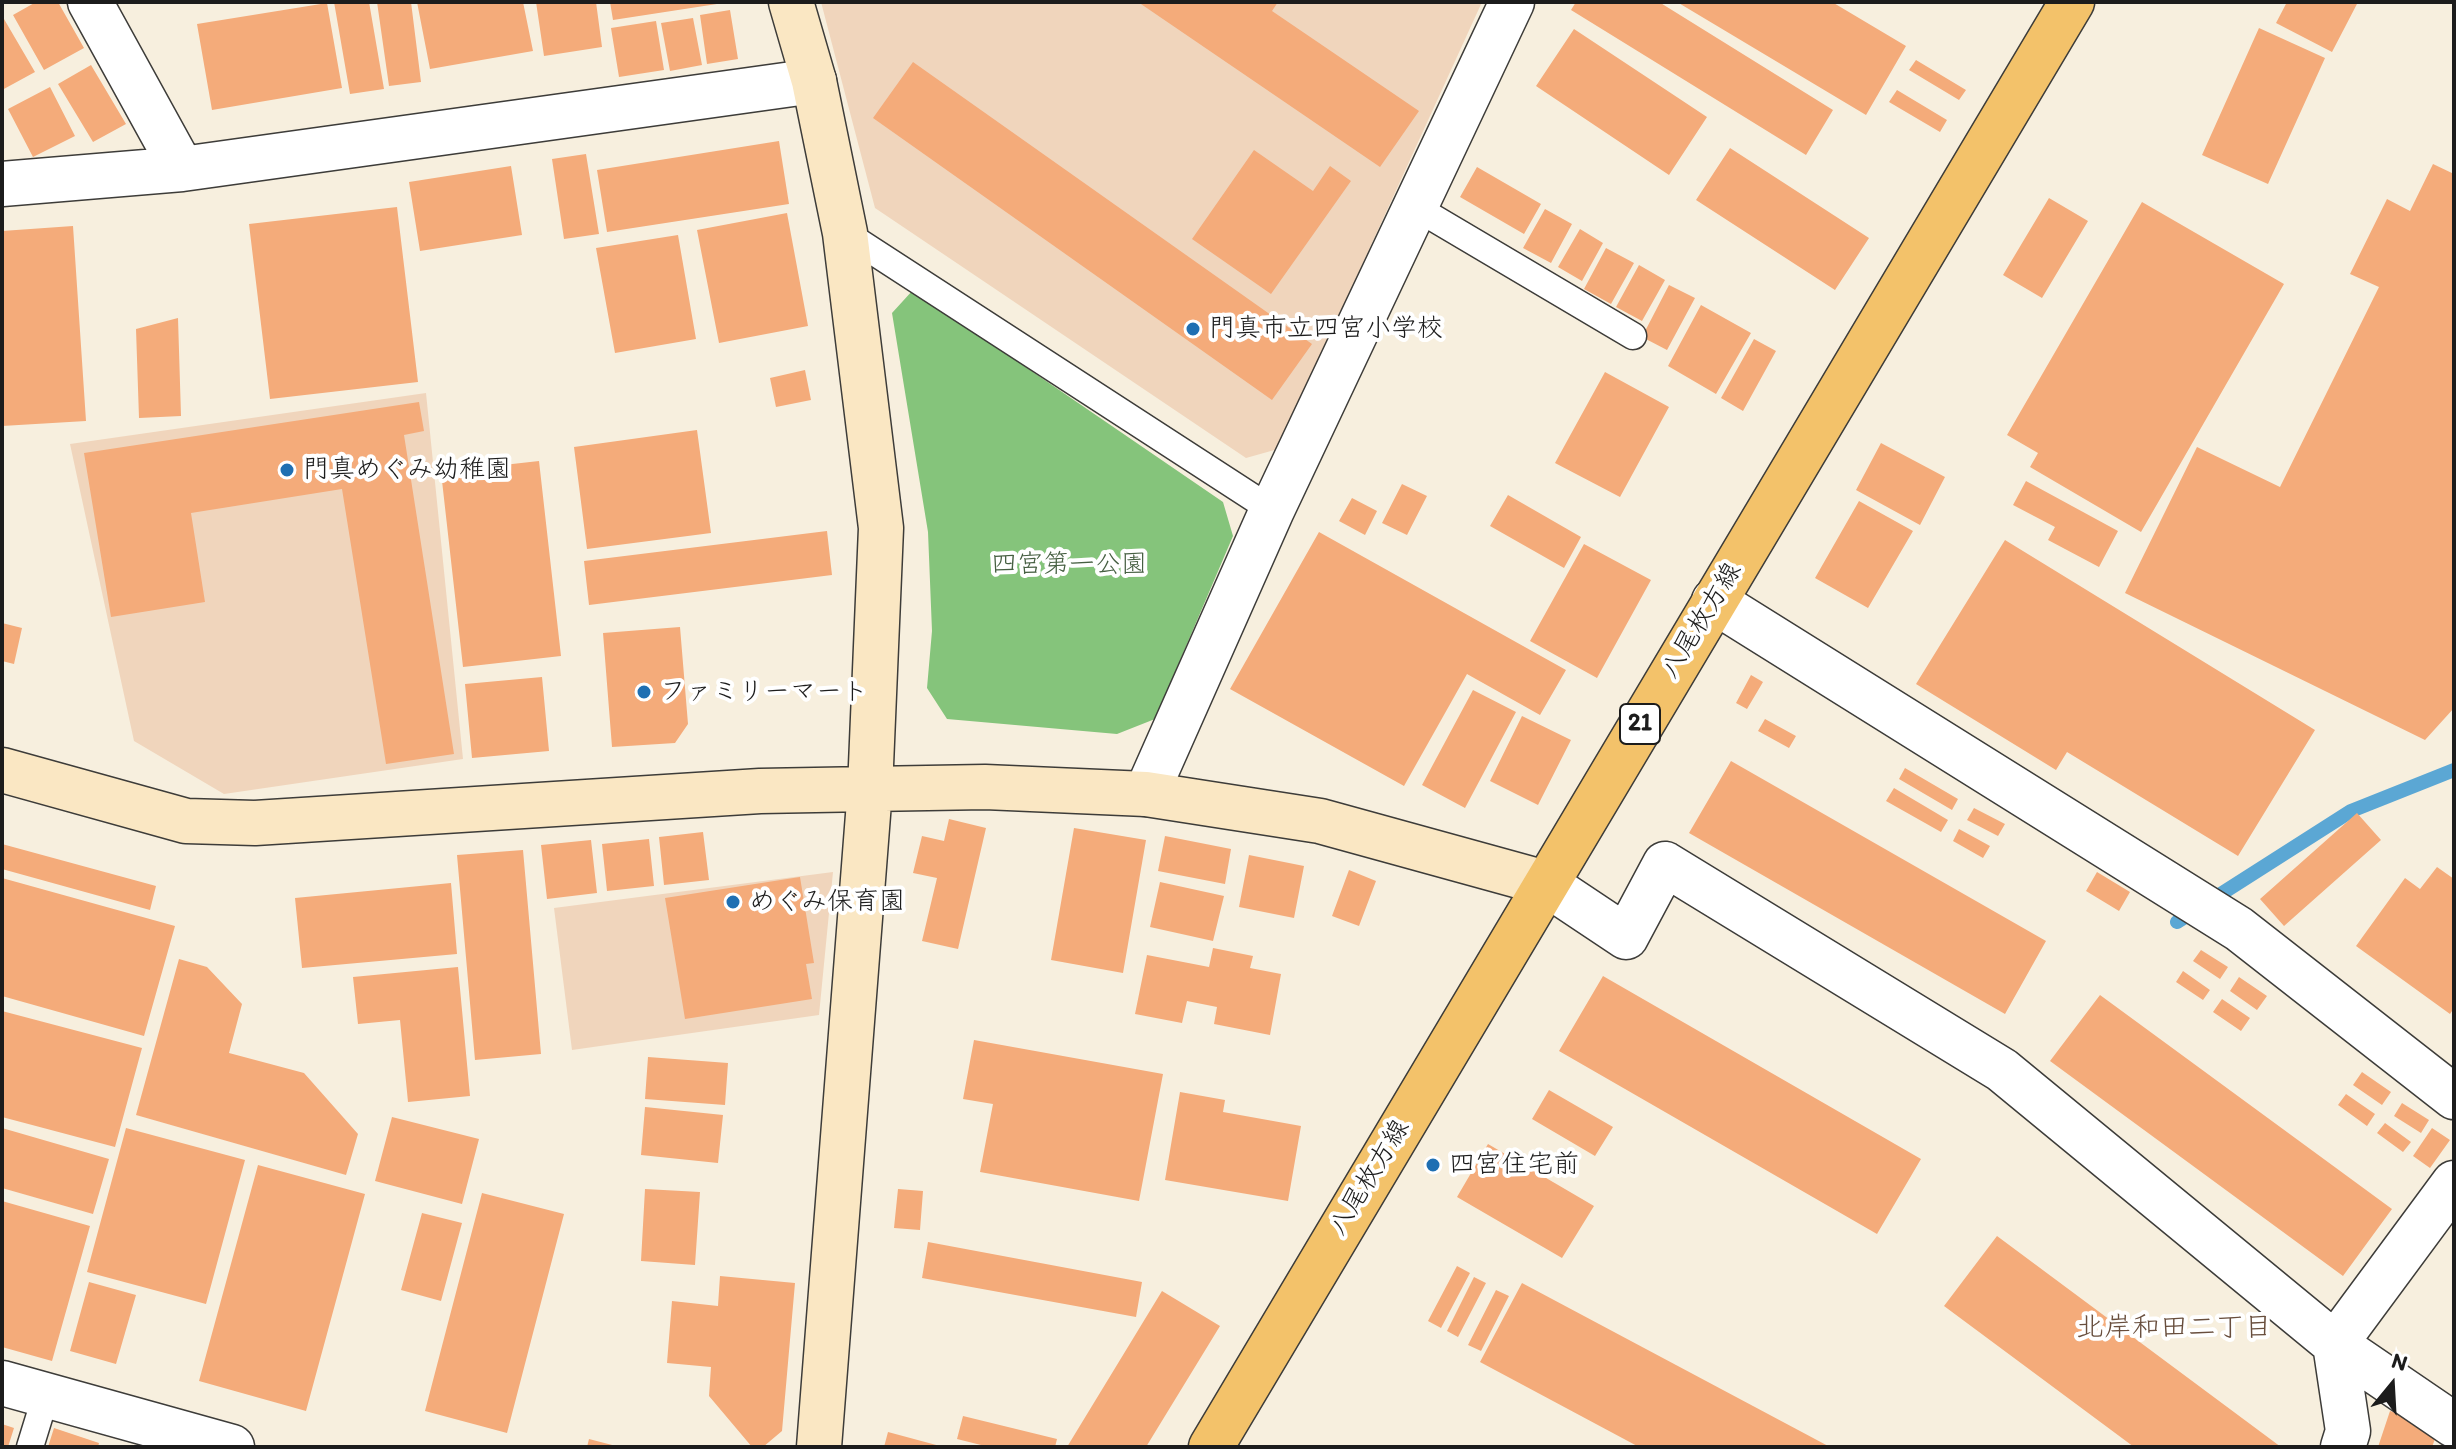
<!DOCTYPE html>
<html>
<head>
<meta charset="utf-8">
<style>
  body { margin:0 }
  #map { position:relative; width:2456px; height:1449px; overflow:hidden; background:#f7efde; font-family:Itim,sans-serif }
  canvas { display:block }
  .frame { position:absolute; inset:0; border:4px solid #1c1c1c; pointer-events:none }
  .north { position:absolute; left:2352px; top:1345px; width:80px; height:80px; -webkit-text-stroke:6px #fff; paint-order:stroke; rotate:18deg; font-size:22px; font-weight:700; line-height:32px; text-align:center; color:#1c1c1c }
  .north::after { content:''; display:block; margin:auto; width:28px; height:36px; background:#1c1c1c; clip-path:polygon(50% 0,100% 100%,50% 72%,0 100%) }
</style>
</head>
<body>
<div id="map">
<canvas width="2456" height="1449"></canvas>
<div class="frame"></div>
<div class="north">N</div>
</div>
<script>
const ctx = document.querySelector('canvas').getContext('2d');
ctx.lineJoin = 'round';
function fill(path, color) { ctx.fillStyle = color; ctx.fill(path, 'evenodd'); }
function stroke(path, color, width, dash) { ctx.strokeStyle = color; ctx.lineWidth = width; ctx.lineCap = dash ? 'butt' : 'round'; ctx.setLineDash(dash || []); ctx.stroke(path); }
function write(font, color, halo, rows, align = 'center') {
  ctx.font = font + ' Itim,"Klee One",sans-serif'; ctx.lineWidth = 8; ctx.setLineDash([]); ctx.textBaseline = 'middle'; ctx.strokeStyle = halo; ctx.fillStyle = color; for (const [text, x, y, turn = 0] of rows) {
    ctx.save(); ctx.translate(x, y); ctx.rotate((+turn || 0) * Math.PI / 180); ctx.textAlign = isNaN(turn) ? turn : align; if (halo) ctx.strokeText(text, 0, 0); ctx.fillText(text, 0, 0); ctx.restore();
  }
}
fill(new Path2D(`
  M821,2H1482L1278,449L1246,458L875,208Z
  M426,393L463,759L224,794L134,741L70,444Z
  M833,872L819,1015L572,1050L554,908Z`), '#f0d5bc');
fill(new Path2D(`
  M913,290L1223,502L1233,536L1155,719L1117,734L947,719L927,688L932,631L928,532L892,313Z`), '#85c47b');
stroke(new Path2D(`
  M2177,922L2351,811L2454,770`), '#5ba7d4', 14);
fill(new Path2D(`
  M36,2H58L84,48L44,70L13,15Z
  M334,2H369L384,89L350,94Z
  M377,2H411L421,82L389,86Z
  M417,2H523L533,51L430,69Z
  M536,2H596L602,47L544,56Z
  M610,2H716L717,4L613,20Z
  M1138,2H1278L1272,11L1419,111L1380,167Z
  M1576,2H1659L1833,110L1806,155L1571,10Z
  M1677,2H1832L1906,46L1866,115Z
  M2287,2H2358L2332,52L2276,23Z
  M327,3L342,88L212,110L197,24Z
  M730,10L738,59L707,64L700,15Z
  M693,18L702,65L670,71L661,23Z
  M4,19L35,72L2,90V20Z
  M656,21L664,70L619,77L611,28Z
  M2259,28L2325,58L2268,184L2202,155Z
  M1574,29L1707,117L1669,175L1536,86Z
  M1916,60L1966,90L1959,100L1909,70Z
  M913,62L1312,344L1272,400L873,118Z
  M91,65L126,124L93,142L58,84Z
  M50,87L75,136L33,157L8,109Z
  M1897,90L1947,120L1940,132L1889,102Z
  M779,141L789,204L607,232L597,170Z
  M1730,148L1869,238L1835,290L1696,200Z
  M1254,150L1313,191L1330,166L1351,181L1271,294L1192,239Z
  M586,154L599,234L564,239L552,159Z
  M2433,164L2454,174V708L2425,740L2125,593L2197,447L2280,487L2379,287L2350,274L2387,199L2410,211Z
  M511,166L522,235L420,251L409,182Z
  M1477,167L1541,204L1524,234L1460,197Z
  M2049,198L2088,221L2042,298L2003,275Z
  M2142,202L2284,284L2141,532L2030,467L2038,453L2007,435Z
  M397,207L418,382L270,399L249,224Z
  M1545,209L1572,224L1551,263L1523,248Z
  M787,213L808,326L719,343L697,230Z
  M73,226L86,421L2,426V231Z
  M1580,229L1603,243L1582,281L1558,267Z
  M678,235L696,339L615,353L596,248Z
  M1606,248L1634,263L1611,304L1584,289Z
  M1639,265L1665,280L1642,321L1616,307Z
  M1669,285L1695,298L1667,350L1642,337Z
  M1701,305L1751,333L1716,394L1668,366Z
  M178,318L181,416L139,418L136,329Z
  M1754,339L1776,351L1743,411L1721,398Z
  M805,370L811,400L776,407L770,378Z
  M1605,372L1669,407L1620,497L1555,463Z
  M419,402L424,431L404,435L454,754L386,764L342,489L191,513L205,602L111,617L84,453Z
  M697,430L711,533L587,549L574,447Z
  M1881,443L1945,477L1920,525L1856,490Z
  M539,461L561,656L463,667L441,472Z
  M2026,481L2118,531L2099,567L2048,540L2055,527L2013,505Z
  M1402,484L1427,496L1407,535L1382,523Z
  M1508,495L1581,537L1564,568L1490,526Z
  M1352,498L1377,511L1365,535L1339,521Z
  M1859,501L1913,531L1868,608L1815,578Z
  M827,531L832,575L589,605L584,561Z
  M1319,532L1566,670L1540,715L1467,674L1404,786L1230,689Z
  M2005,540L2315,730L2238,856L2067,752L2056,770L1916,684Z
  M1584,544L1651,580L1597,678L1530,641Z
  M2,623L22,628L14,664L2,661Z
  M680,627L688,724L675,743L612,747L603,633Z
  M1751,675L1763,682L1747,709L1736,703Z
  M542,677L549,751L472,758L465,684Z
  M1473,690L1516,712L1465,808L1422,785Z
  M1522,716L1571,740L1538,805L1490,781Z
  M1765,719L1796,736L1789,748L1758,731Z
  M1731,761L2046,941L2005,1014L1689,833Z
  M1905,768L1958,799L1952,810L1899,779Z
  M1894,788L1948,820L1941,832L1886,801Z
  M1974,808L2005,824L1998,836L1967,820Z
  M2357,813L2381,840L2284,926L2260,899Z
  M949,819L986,828L958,949L922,941L937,878L913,873L922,836L944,841Z
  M1074,828L1146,840L1123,973L1051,960Z
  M1959,829L1990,846L1983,858L1953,841Z
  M703,832L709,880L664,885L659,837Z
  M1165,836L1231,849L1225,884L1158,871Z
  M649,839L654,886L607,891L602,844Z
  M591,840L597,893L547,899L541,845Z
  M2,844L156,886L150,910L2,869Z
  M523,850L541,1054L475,1060L457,855Z
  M1249,855L1304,866L1294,918L1239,907Z
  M2437,867L2454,879V1008L2450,1014L2356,946L2405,878L2420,889Z
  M1349,870L1376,881L1359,926L1332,916Z
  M2097,872L2130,892L2119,911L2086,891Z
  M800,877L814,963L806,964L812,999L685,1019L665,898Z
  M2,878L175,926L144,1036L2,996Z
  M1160,882L1224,896L1213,941L1150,927Z
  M451,883L457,954L302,968L295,898Z
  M1213,948L1253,956L1250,968L1281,974L1270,1035L1214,1024L1217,1007L1187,1001L1182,1023L1135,1014L1147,955L1209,967Z
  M2201,950L2228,967L2220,979L2193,961Z
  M179,959L207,967L242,1004L229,1053L304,1073L358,1134L346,1175L136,1115Z
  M458,967L470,1096L408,1102L400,1020L358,1024L353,977Z
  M2183,971L2210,990L2203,1000L2176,982Z
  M1603,976L1921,1159L1877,1234L1559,1051Z
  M2239,977L2267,996L2257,1010L2230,991Z
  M2100,995L2392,1209L2343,1276L2050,1061Z
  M2222,999L2250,1018L2241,1031L2213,1012Z
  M2,1011L142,1048L115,1147L2,1117Z
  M974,1040L1163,1074L1139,1201L980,1172L993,1104L963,1099Z
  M648,1057L728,1063L725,1105L645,1099Z
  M2362,1072L2391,1092L2382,1105L2353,1085Z
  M1549,1090L1613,1127L1595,1156L1532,1119Z
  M1180,1092L1225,1100L1223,1112L1301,1126L1288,1201L1165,1180Z
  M2346,1094L2375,1114L2367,1126L2338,1105Z
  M2402,1103L2429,1120L2421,1133L2394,1116Z
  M645,1107L723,1115L718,1163L641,1155Z
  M392,1117L479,1139L462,1204L375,1181Z
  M2385,1123L2411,1142L2403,1152L2377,1133Z
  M2,1128L109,1159L93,1214L2,1188Z
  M126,1128L245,1160L206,1304L87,1272Z
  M2432,1128L2450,1140L2430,1168L2413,1156Z
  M1488,1144L1594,1206L1562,1258L1457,1197Z
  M258,1165L365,1194L306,1411L199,1381Z
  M645,1189L700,1192L695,1265L641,1261Z
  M898,1189L923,1191L920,1230L894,1228Z
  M482,1193L564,1214L507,1433L425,1411Z
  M2,1201L90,1226L52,1361L2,1347Z
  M422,1213L462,1223L441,1301L401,1290Z
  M1997,1236L2281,1447H2134L1944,1306Z
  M928,1242L1142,1282L1136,1317L922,1278Z
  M1457,1266L1470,1273L1441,1328L1428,1321Z
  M720,1276L795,1283L782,1431L763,1447H752L709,1396L711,1367L667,1363L672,1301L718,1306Z
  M1474,1277L1486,1283L1458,1337L1447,1331Z
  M89,1282L136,1295L116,1364L70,1351Z
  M1522,1283L1830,1447H1639L1480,1362Z
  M1496,1290L1509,1296L1481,1351L1468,1345Z
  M1162,1291L1220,1326L1146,1447H1067Z
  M2390,1411L2439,1428L2432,1447H2378Z
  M963,1416L1057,1439L1055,1447H989L957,1439Z
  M2,1424L14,1428L8,1447H2Z
  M54,1428L99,1443L98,1447H48Z
  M888,1432L940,1446V1447H884Z
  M589,1439L616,1446V1447H587Z`), '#f4ab7a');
const lane = new Path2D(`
  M1415,207L1633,336
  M845,233L1272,510
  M30,1447L46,1395`);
const street = new Path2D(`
  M90,2L182,169
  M2,184L182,169L814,81
  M1714,601L2239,929L2454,1097
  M1146,794L1272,510L1512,2
  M1545,883L1626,937L1665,864L2002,1070L2335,1344L2454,1425
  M2,1383L232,1447
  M2343,1447L2348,1431L2335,1344L2454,1183`);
const secondary = new Path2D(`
  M2,770L186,821L255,823L760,791L870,789L881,528L845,233L814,81L791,2
  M819,1447L870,789L985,787L1146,794L1320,821L1545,883`);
const primary = new Path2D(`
  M1211,1447L2072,2`);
stroke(lane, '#3d3c39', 29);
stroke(street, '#3d3c39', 47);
stroke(secondary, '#3d3c39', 47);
stroke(primary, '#3d3c39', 47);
stroke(lane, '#fff', 26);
stroke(street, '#fff', 44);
stroke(secondary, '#fae7c3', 44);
stroke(primary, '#f3c26a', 44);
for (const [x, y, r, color] of [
  [1193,329,8,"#1f6fb2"],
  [287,470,8,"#1f6fb2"],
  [644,692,8,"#1f6fb2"],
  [733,902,8,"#1f6fb2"],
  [1433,1165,8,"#1f6fb2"]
]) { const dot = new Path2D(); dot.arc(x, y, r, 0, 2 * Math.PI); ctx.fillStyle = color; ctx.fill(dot); stroke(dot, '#fff', 3); }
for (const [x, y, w] of [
  [1640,724,40]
]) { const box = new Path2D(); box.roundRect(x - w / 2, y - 20, w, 40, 6); ctx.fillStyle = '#fff'; ctx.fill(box); stroke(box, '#1c1c1c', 2); }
write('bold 24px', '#1c1c1c', null, [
  ["21",1640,724]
]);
write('26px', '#1c1c1c', '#fff', [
  ["門真市立四宮小学校",1209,329],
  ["門真めぐみ幼稚園",303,470],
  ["ファミリーマート",660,692],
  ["めぐみ保育園",749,902],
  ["四宮住宅前",1449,1165]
], 'left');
write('26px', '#465f42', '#fff', [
  ["四宮第一公園",1069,565]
]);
write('26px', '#1c1c1c', '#fff', [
  ["八尾枚方線",1702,621,-59],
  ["八尾枚方線",1370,1178,-59]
]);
write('28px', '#684e3d', '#fff', [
  ["北岸和田二丁目",2174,1329]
]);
</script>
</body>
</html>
